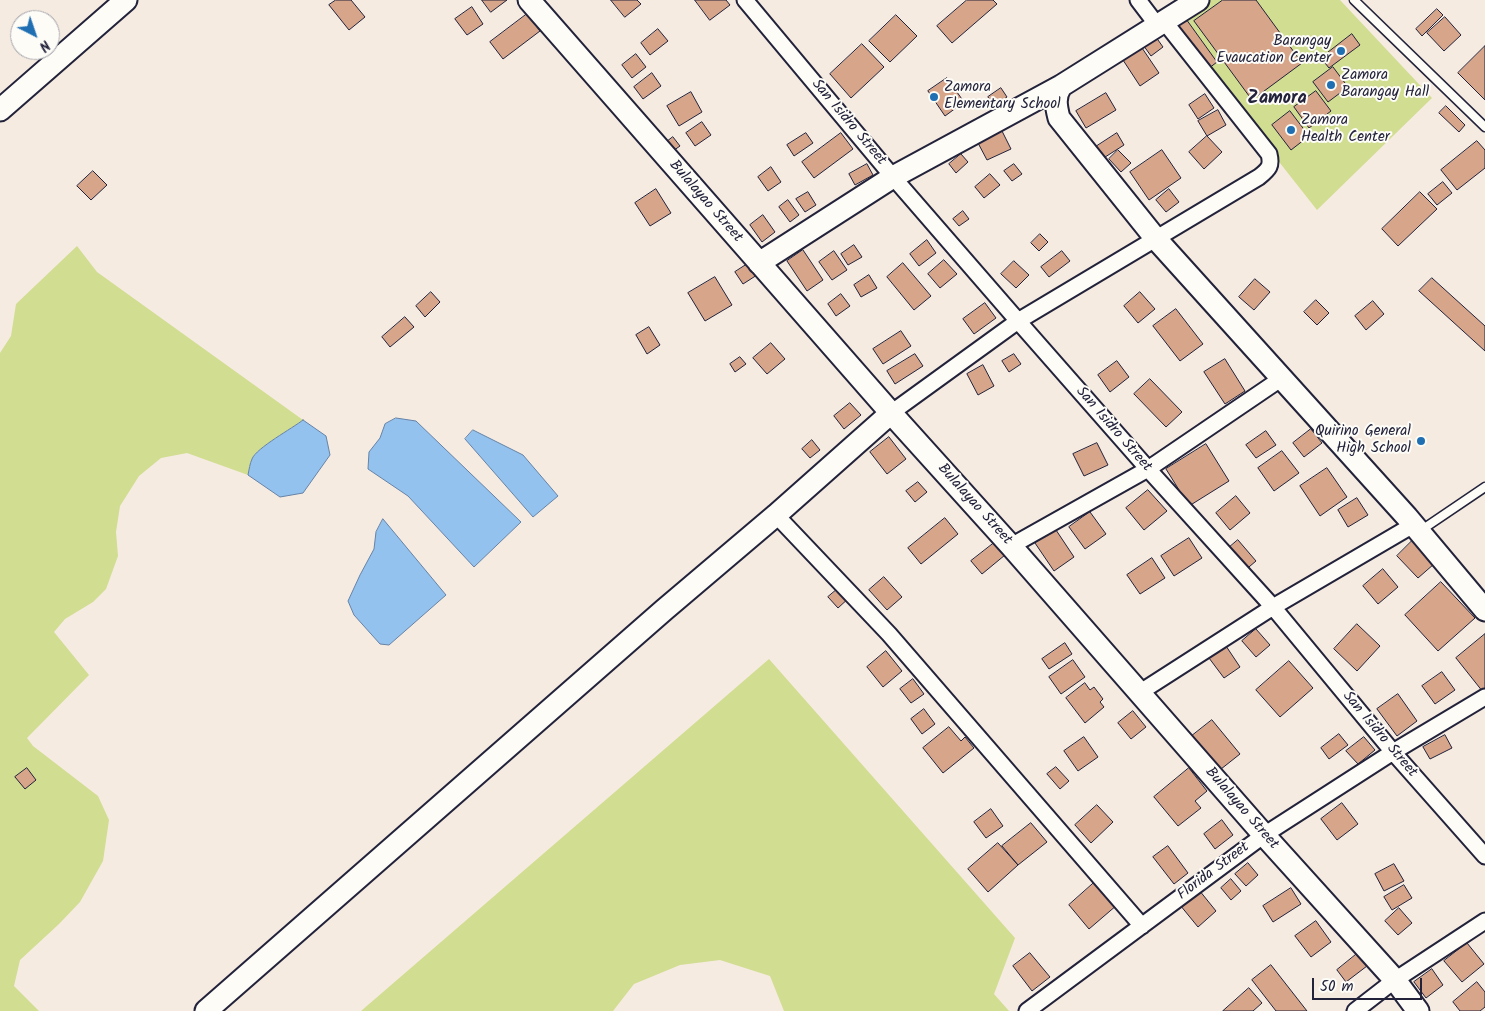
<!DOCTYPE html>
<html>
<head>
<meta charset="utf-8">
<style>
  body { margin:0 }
  #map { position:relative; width:1485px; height:1011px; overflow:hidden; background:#f5ebe1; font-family:Kalam,sans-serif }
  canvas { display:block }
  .north { position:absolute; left:10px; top:10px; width:50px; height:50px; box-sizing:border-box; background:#fdfcf7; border:1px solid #a5a5ac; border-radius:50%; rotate:139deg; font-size:14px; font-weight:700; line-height:20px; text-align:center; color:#22223b }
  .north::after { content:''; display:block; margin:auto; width:18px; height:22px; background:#1f6fb2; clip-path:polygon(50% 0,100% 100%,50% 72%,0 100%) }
  .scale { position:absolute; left:1312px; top:978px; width:110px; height:22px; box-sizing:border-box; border:2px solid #22223b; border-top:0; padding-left:6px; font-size:15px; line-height:18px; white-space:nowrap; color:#22223b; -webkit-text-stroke:4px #fdfcf7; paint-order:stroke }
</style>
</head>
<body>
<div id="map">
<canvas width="1485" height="1011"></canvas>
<div class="north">N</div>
<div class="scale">50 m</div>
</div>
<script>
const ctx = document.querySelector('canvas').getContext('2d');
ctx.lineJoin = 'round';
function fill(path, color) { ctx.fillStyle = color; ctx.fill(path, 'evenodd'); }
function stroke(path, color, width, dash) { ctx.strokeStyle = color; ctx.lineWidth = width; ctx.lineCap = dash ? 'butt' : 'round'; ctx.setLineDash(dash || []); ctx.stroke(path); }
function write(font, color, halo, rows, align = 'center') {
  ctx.font = font + ' Kalam,sans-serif'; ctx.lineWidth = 4; ctx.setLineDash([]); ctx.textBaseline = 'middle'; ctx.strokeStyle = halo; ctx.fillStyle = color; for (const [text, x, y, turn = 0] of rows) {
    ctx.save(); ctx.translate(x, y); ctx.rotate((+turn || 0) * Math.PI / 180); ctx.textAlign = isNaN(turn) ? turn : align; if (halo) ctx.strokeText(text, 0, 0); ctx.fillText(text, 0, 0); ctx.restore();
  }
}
fill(new Path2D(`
  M1198,0H1340L1432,98L1317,210L1168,21Z
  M77,246L97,272L303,420C293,428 256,448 252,459C250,463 249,470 248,475L187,453L161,458L139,476L120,506L116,532L118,556L106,589L93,602L65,619L54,632L89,675L27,738L33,746L98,796L109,820L103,861L80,902L59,924L20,960L14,986L39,1011H0V353L11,336L16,304Z
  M769,659L1015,938L994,994L1009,1011H784L770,976L720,960L680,965L634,984L613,1011H361Z`), '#d1dd90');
const water = new Path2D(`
  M396,418L416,421L521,522L474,567L408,496L368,469L369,452L380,438L385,424Z
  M303,420L326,436L330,455L303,493L280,497L248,475C249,470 250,463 252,459C256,448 293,428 303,420Z
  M473,430L523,455L558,496L533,517L465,439Z
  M383,519L446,595L389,645L380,644L354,615L348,601L360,575L374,549L376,532Z`);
fill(water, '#93c2ee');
stroke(water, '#6682a6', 1);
const building = new Path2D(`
  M336,0H351L365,17L349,30L329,5Z
  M482,0H507L491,12Z
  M611,0H637L641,4L625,17Z
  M695,0H726L730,5L710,20Z
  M967,0H993L997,4L952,43L937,26Z
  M1223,0H1256L1302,63L1252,100L1194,21Z
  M472,7L483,24L467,35L455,19Z
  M1437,9L1443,15L1422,36L1416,29Z
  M1181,12L1217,62L1204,72L1168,21Z
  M527,14L540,31L503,59L490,42Z
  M896,15L917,36L890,62L869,41Z
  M1445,17L1461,35L1444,51L1427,33Z
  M658,29L668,41L650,55L641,43Z
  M1153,33L1163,47L1151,56L1141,42Z
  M1352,34L1360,45L1329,68L1321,58Z
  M862,44L884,67L851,98L830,74Z
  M1140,45L1159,73L1140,86L1121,57Z
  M1485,46V100L1458,73Z
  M636,54L646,67L632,78L622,65Z
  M1333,67L1348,87L1328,102L1313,82Z
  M652,73L661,86L643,99L634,87Z
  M947,78L964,102L945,116L928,91Z
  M1001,88L1007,97L994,106L988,97Z
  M1316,91L1331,111L1309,128L1294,107Z
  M691,92L702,112L679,126L667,106Z
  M1106,93L1116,110L1086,128L1076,111Z
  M1205,94L1214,108L1198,119L1189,105Z
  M1446,106L1465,125L1459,132L1439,113Z
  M1218,110L1226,125L1207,136L1198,121Z
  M1290,111L1309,136L1291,150L1272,125Z
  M702,122L711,135L695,146L686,133Z
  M1002,131L1011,149L987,160L978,143Z
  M806,133L813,143L794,156L787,145Z
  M841,133L853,149L814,178L802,162Z
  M1117,133L1124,145L1102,159L1094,148Z
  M1207,136L1222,152L1204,169L1189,152Z
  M673,137L680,146L670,153L664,144Z
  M1477,141L1485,150V168L1457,190L1441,170Z
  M1118,150L1131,163L1121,172L1109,159Z
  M1162,150L1181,178L1149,200L1130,172Z
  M961,154L968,162L956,173L949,164Z
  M867,164L873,175L855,185L849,174Z
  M1014,164L1022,174L1012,181L1004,171Z
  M771,167L781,182L768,191L758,177Z
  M93,171L107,185L91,200L77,186Z
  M990,174L1000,185L984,198L975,187Z
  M1443,182L1452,193L1437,205L1428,194Z
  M656,189L671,213L650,226L635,203Z
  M1169,189L1179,202L1166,212L1156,200Z
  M808,192L816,205L805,212L796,199Z
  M1420,192L1437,209L1398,246L1382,229Z
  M788,200L799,215L790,222L779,207Z
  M963,211L969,219L959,226L953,219Z
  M763,215L775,232L762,242L750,225Z
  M1040,234L1048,242L1039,251L1031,243Z
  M927,240L936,253L919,266L910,254Z
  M854,245L862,257L848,265L841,254Z
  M803,250L823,280L807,291L787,261Z
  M834,251L847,270L832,280L819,262Z
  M1062,251L1070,261L1049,277L1041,267Z
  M944,260L957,274L940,288L928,274Z
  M1014,261L1029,275L1016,288L1001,274Z
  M749,263L757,275L743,284L735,272Z
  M903,263L931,296L914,310L887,277Z
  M869,275L877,288L861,297L854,285Z
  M715,277L732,305L705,321L688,293Z
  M1432,278L1485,326V351L1419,291Z
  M1255,279L1270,292L1254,310L1239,297Z
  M431,292L440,302L425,317L416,306Z
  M1140,292L1155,309L1138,323L1124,306Z
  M841,294L850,306L836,316L828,304Z
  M1316,300L1329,313L1317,325L1304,312Z
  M1373,301L1384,314L1366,330L1355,316Z
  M985,303L996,318L974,334L963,319Z
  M1176,309L1203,344L1180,361L1153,326Z
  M405,317L414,327L390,347L382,337Z
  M649,327L660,345L647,354L636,335Z
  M901,331L911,346L883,364L873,349Z
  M771,343L785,359L767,374L753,358Z
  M915,354L923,366L895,384L887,371Z
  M1014,354L1021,364L1009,372L1002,361Z
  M740,357L746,364L735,372L730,364Z
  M1225,359L1245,391L1225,404L1204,372Z
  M1117,361L1129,377L1110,392L1098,375Z
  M983,365L994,386L978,395L967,374Z
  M1150,379L1182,412L1166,427L1134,394Z
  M850,403L861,415L844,429L834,416Z
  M1311,429L1322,443L1304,457L1293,443Z
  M1266,431L1276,445L1256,458L1246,445Z
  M889,437L906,459L887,474L870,452Z
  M812,440L820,450L810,458L802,449Z
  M1097,443L1108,465L1084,476L1073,454Z
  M1206,444L1229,481L1189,506L1166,469Z
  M1282,451L1299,473L1274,491L1258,468Z
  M1327,468L1347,497L1320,516L1300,486Z
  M918,482L927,492L915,502L906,491Z
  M1148,490L1167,511L1144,530L1126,508Z
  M1236,496L1250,513L1230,530L1216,513Z
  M1357,498L1368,515L1348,527L1338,510Z
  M1090,512L1106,534L1085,549L1069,527Z
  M945,518L958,534L921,564L908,548Z
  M1056,530L1074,557L1054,571L1035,543Z
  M1189,538L1202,558L1174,576L1161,556Z
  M1238,540L1256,561L1243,572L1225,551Z
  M1412,541L1434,564L1418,578L1397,556Z
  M994,543L1005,555L982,574L971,561Z
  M1152,558L1165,578L1140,594L1127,575Z
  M1383,569L1398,587L1378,604L1363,586Z
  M884,577L902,597L887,610L869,590Z
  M1441,582L1475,618L1438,651L1405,615Z
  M840,587L850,597L838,608L828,597Z
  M1357,624L1380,646L1357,671L1334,649Z
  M1256,629L1270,645L1256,657L1242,641Z
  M1485,634V691L1483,692L1456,658Z
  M1065,643L1072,654L1049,669L1042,659Z
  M1226,646L1240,667L1224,678L1209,658Z
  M886,651L902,671L883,687L867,667Z
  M1073,660L1085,677L1061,694L1049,677Z
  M1289,661L1313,688L1280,717L1256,690Z
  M1442,672L1455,690L1435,704L1422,686Z
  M913,679L924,694L911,703L900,689Z
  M1085,683L1090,690L1094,687L1103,699L1100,702L1104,707L1085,723L1066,698Z
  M1398,694L1417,721L1397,736L1377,709Z
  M924,709L935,724L922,734L911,719Z
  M1133,711L1146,727L1131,739L1118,723Z
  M1212,720L1240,754L1216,773L1188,739Z
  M949,727L961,741L965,737L974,748L943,773L923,748Z
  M1339,734L1348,745L1329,759L1321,748Z
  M1445,735L1452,748L1430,759L1423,747Z
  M1084,737L1098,757L1078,771L1064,751Z
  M1364,737L1375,750L1358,764L1346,751Z
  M1056,767L1069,781L1060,789L1047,774Z
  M27,768L36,780L25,789L15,777Z
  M1189,768L1207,791L1195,801L1201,808L1178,826L1154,797Z
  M1342,803L1358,824L1337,840L1321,819Z
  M1097,805L1113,822L1091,843L1075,825Z
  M991,809L1003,826L986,838L974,822Z
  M1222,820L1233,835L1215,849L1204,834Z
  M1031,823L1047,842L1018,865L1002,846Z
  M998,843L1018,865L988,892L968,869Z
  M1168,846L1188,873L1174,884L1153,857Z
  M1248,863L1258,875L1246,886L1235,874Z
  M1394,864L1404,881L1384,891L1375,874Z
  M1231,879L1241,891L1231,900L1221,888Z
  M1096,881L1117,905L1089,929L1069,905Z
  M1404,885L1412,898L1392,910L1384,897Z
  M1291,888L1301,904L1273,922L1263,906Z
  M1199,890L1216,911L1198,927L1180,905Z
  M1399,908L1412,923L1398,935L1385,921Z
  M1316,921L1331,942L1311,957L1295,936Z
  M1467,943L1484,964L1462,982L1444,961Z
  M1030,953L1050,977L1032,991L1013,966Z
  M1358,953L1367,966L1346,982L1337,970Z
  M1271,965L1307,1011H1276L1252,980Z
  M1432,969L1443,985L1426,998L1414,982Z
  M1477,982L1485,992V1007L1480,1011H1460L1453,1002Z
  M1249,988L1262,1003L1253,1011H1223Z`);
fill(building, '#d7a58a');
stroke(building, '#22223b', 1);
const lane = new Path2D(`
  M1354,0L1485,127
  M1420,531L1485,487`);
const street = new Path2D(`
  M745,0L893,177L1018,321L1148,469L1273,607L1393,752L1485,856
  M1138,0L1157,25
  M891,413L1018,321L1259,177C1269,169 1272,166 1269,154L1164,21
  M776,515L889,634L1142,926
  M1011,546L1148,469L1282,378
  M1139,693L1273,607L1413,525
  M1027,1011L1264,835L1393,752L1485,697
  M1355,1011L1395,980L1485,921`);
const secondary = new Path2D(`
  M529,0L891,413L1011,546L1264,835L1395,980L1418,1011
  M1061,86C1054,97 1056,106 1059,118L1156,239L1407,517L1485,610
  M0,110L126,0
  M759,263L893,177L1061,86L1198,0
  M206,1011L664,610L776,515L891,413`);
stroke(lane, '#22223b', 11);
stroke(street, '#22223b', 19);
stroke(secondary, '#22223b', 25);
stroke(lane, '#fdfcf7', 8);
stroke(street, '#fdfcf7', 15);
stroke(secondary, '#fdfcf7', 21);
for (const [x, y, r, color] of [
  [1341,51,5,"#1f6fb2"],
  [1331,85,5,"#1f6fb2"],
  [934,97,5,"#1f6fb2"],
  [1291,130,5,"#1f6fb2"],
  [1421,441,5,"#1f6fb2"]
]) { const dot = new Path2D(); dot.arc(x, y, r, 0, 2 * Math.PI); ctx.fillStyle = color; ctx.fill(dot); stroke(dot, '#fdfcf7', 2); }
write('15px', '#22223b', '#fdfcf7', [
  ["Barangay",1331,42,"right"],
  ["Evaucation Center",1331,59,"right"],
  ["Zamora",1341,76],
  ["Barangay Hall",1341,93],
  ["Zamora",944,88],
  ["Elementary School",944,105],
  ["Zamora",1301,121],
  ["Health Center",1301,138],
  ["Quirino General",1411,432,"right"],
  ["High School",1411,449,"right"]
], 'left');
write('15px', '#22223b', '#fdfcf7', [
  ["San Isidro Street",848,123,50],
  ["Bulalayao Street",705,202,49],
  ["San Isidro Street",1113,430,49],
  ["Bulalayao Street",974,505,48],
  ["San Isidro Street",1379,735,50],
  ["Bulalayao Street",1241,809,49],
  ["Florida Street",1214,872,-37]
]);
write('bold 18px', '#22223b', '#fdfcf7', [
  ["Zamora",1277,100]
]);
</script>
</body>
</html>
